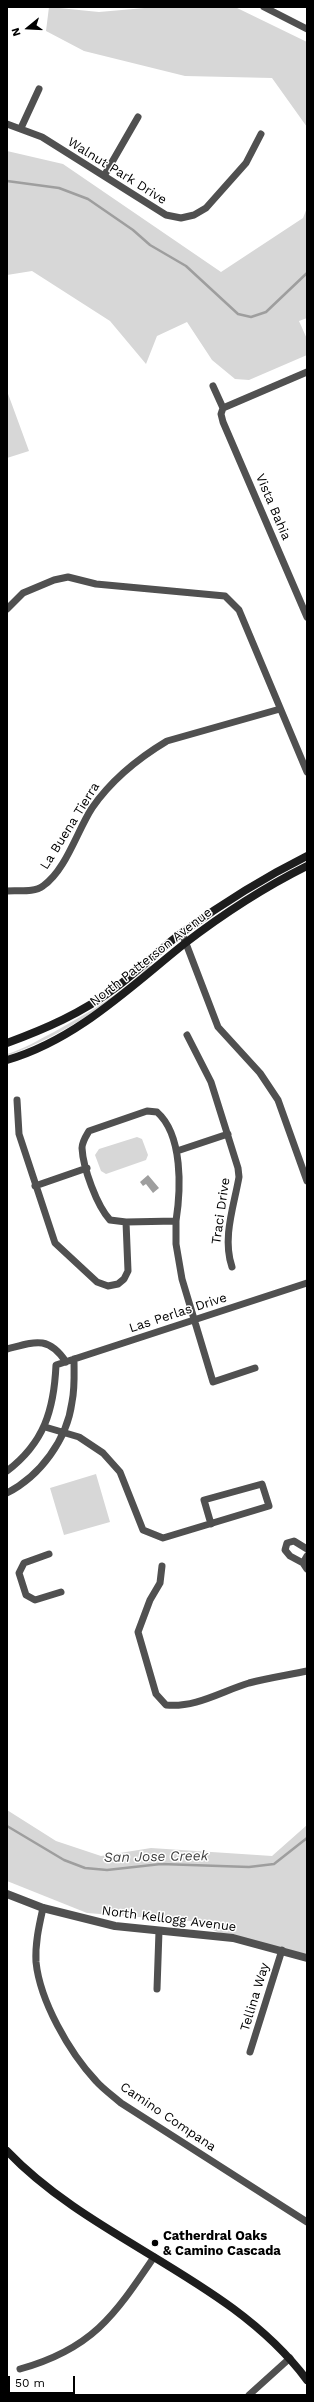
<!DOCTYPE html>
<html>
<head>
<meta charset="utf-8">
<style>
  body { margin:0 }
  #map { position:relative; width:314px; height:2402px; overflow:hidden; background:#fff; font-family:"Work Sans",sans-serif }
  canvas { display:block }
  .frame { position:absolute; inset:0; border:8px solid #000; pointer-events:none }
  .north { position:absolute; left:8px; top:8px; width:40px; height:40px; -webkit-text-stroke:3px #fff; paint-order:stroke; rotate:252deg; font-size:11px; font-weight:700; line-height:16px; text-align:center; color:#000 }
  .north::after { content:''; display:block; margin:auto; width:14px; height:18px; background:#000; clip-path:polygon(50% 0,100% 100%,50% 72%,0 100%) }
  .scale { position:absolute; left:8px; top:2376px; width:67px; height:18px; box-sizing:border-box; border:2px solid #000; border-top:0; padding-left:5px; font-size:12px; line-height:14px; white-space:nowrap; color:#000; -webkit-text-stroke:3px #fff; paint-order:stroke }
</style>
</head>
<body>
<div id="map">
<canvas width="314" height="2402"></canvas>
<div class="frame"></div>
<div class="north">N</div>
<div class="scale">50 m</div>
</div>
<script>
const ctx = document.querySelector('canvas').getContext('2d');
ctx.lineJoin = 'round';
function fill(path, color) { ctx.fillStyle = color; ctx.fill(path, 'evenodd'); }
function stroke(path, color, width, dash) { ctx.strokeStyle = color; ctx.lineWidth = width; ctx.lineCap = dash ? 'butt' : 'round'; ctx.setLineDash(dash || []); ctx.stroke(path); }
function write(font, color, halo, rows, align = 'center') {
  ctx.font = font + ' "Work Sans",sans-serif'; ctx.lineWidth = 3; ctx.setLineDash([]); ctx.textBaseline = 'middle'; ctx.strokeStyle = halo; ctx.fillStyle = color; for (const [text, x, y, turn = 0] of rows) {
    ctx.save(); ctx.translate(x, y); ctx.rotate((+turn || 0) * Math.PI / 180); ctx.textAlign = isNaN(turn) ? turn : align; if (halo) ctx.strokeText(text, 0, 0); ctx.fillText(text, 0, 0); ctx.restore();
  }
}
fill(new Path2D(`
  M49,7L99,12L156,7H235L307,42V127L272,78L185,76L84,51L46,31Z
  M7,151L63,164L221,272L303,218L307,208V318L299,321L307,339V355L249,380L235,379L212,360L187,322L157,336L146,364L110,321L32,271L7,275Z
  M7,391L29,451L7,458Z
  M149,966H151C108,1005 62,1036 7,1056V1054C24,1049 38,1040 54,1032C88,1013 121,994 149,966Z
  M137,1137L142,1139L148,1155L146,1160L106,1174L101,1171L95,1155L99,1149Z
  M96,1474L110,1522L64,1535L50,1488Z
  M7,1810L56,1841L101,1856L151,1848L272,1856L307,1825V1954L233,1938L190,1921L87,1913L7,1881Z`), '#d7d7d7');
fill(new Path2D(`
  M148,1175L159,1188L153,1193L146,1184L143,1186L140,1182Z`), '#9e9e9e');
stroke(new Path2D(`
  M7,181L59,188L88,199L133,230L150,245L186,266L238,314L251,317L266,312L307,273
  M7,1826L64,1860L85,1868L107,1870L161,1864L249,1867L274,1864L307,1838`), '#9e9e9e', 2.5);
stroke(new Path2D(`
  M264,7L307,29
  M7,124L42,137L166,215L181,218L194,215L206,208L246,163L261,134
  M21,128L39,89
  M104,176L138,117
  M213,386L223,408
  M223,408L221,414L223,422L307,617
  M223,408L307,372
  M7,609L23,593L54,580L68,577L96,584L225,596L239,610L307,772
  M7,891C18,890 34,893 43,886C66,870 77,831 92,808C112,779 137,759 167,741L280,709
  M182,933L218,1027L260,1073L278,1100L307,1181
  M187,1035L211,1082L238,1168L239,1177C234,1206 222,1238 232,1267
  M17,1100L19,1134L55,1243L97,1282L108,1286L118,1284L124,1279L128,1271L126,1222
  M147,1111L157,1112C183,1135 181,1189 176,1221L126,1222L110,1220C97,1206 83,1168 82,1148C82,1142 86,1136 89,1131Z
  M177,1151L228,1134
  M35,1186L87,1168
  M176,1221V1244L182,1279L213,1382L255,1368
  M7,1349C34,1342 48,1335 66,1362
  M45,1427L79,1437L103,1453L120,1472L143,1530L163,1538L269,1506L262,1484L204,1500L211,1524
  M7,1471C44,1443 54,1410 56,1365L307,1283
  M7,1493C40,1476 67,1440 72,1402C75,1388 74,1373 74,1359
  M49,1554L24,1563L19,1573L26,1595L35,1600L61,1592
  M307,1556L303,1563L307,1569
  M303,1563L290,1556L285,1550L287,1543L294,1541L307,1549
  M162,1566L160,1583L150,1600L138,1632L156,1694L166,1705C196,1708 222,1691 249,1683C268,1678 288,1675 307,1671
  M43,1908C39,1926 35,1943 36,1962C40,2001 69,2052 96,2081C103,2089 113,2096 121,2103L307,2222
  M157,1989L159,1931
  M250,2052L282,1950
  M20,2369C92,2349 114,2316 154,2257
  M249,2395L290,2358`), '#505050', 7);
stroke(new Path2D(`
  M7,1894L43,1908L115,1926L233,1938L307,1958`), '#505050', 8);
stroke(new Path2D(`
  M7,1043C45,1029 82,1013 115,988C139,971 159,949 183,932C223,903 263,878 307,856
  M7,1060C76,1040 129,988 184,944C223,914 263,888 307,866
  M7,2151C94,2242 231,2278 307,2380`), '#1d1d1d', 8);
for (const [x, y, r, color] of [
  [155,2243,4,"#000"]
]) { const dot = new Path2D(); dot.arc(x, y, r, 0, 2 * Math.PI); ctx.fillStyle = color; ctx.fill(dot); stroke(dot, '#fff', 1.5); }
write('13px', '#000', '#fff', [
  ["Walnut Park Drive",117,171,32],
  ["Vista Bahia",273,507,67],
  ["La Buena Tierra",70,826,-58],
  ["North Patterson Avenue",151,957,-38],
  ["Traci Drive",221,1211,-82],
  ["Las Perlas Drive",178,1313,-18],
  ["North Kellogg Avenue",169,1919,7],
  ["Tellina Way",255,1997,-73],
  ["Camino Compana",168,2117,34]
]);
write('bold 13px', '#000', '#fff', [
  ["Catherdral Oaks",163,2236],
  ["& Camino Cascada",163,2251]
], 'left');
write('italic 14px', '#3f3f3f', '#fff', [
  ["San Jose Creek",156,1857,-1]
]);
</script>
</body>
</html>
